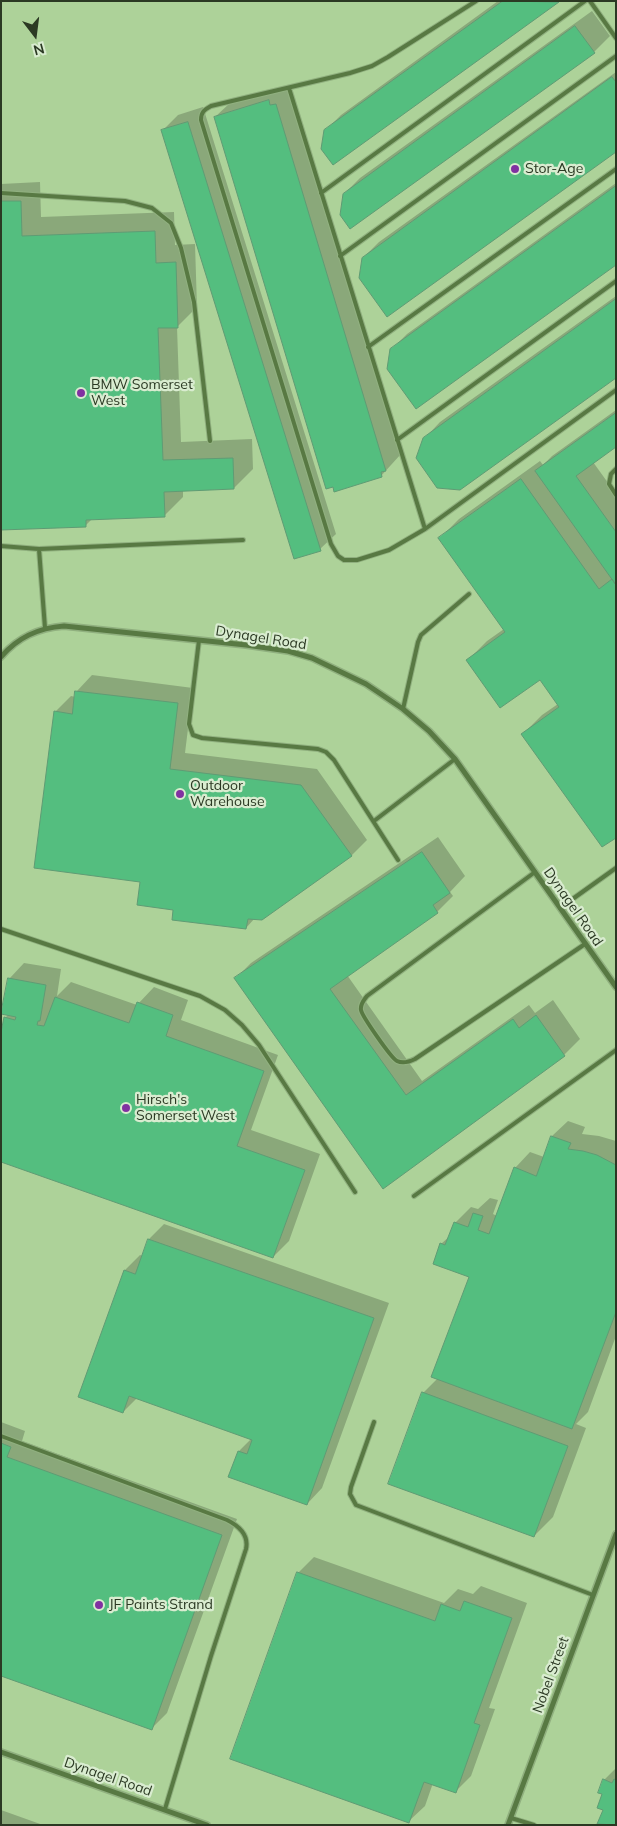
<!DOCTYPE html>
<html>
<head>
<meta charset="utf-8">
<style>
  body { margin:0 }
  #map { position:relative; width:617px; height:1826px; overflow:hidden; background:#add299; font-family:Mulish,sans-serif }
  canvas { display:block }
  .frame { position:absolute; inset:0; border:2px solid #2b3923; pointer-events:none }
  .north { position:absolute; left:10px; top:10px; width:50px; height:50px; -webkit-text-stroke:4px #d9ecd0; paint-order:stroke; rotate:165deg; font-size:14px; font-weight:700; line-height:20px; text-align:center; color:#2b3923 }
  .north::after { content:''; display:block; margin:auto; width:18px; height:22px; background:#2b3923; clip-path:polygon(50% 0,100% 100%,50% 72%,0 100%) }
</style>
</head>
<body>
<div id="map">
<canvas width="617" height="1826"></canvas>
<div class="frame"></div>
<div class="north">N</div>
</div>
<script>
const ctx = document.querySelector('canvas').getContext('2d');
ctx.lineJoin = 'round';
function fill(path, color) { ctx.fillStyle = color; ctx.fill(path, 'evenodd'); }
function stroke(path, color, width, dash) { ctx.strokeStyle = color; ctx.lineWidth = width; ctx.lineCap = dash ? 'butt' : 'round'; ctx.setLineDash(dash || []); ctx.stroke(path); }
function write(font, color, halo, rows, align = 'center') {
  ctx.font = font + ' Mulish,sans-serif'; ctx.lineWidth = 4.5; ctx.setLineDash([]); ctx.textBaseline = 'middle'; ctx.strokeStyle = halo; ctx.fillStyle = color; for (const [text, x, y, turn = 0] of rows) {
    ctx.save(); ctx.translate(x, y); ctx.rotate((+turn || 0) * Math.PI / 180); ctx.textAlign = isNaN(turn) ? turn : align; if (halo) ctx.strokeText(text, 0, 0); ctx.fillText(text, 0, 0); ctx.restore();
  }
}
fill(new Path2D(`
  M498,1H558L333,164L325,131L341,115Z
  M592,11L610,36L594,52L344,194L360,178Z
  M616,72V150L363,258L379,242Z
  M285,86L286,90L291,89L401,454L381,476L215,117L231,102Z
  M203,107L336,534L320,549L163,130L178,115Z
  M40,182L41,217L174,212L175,245L195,244L197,307L177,327L181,442L252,439L253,469L234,488L183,490V497L164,516L92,519L85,526L1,529V184Z
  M616,183V263L391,350L407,334Z
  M616,296V376L424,439L440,422Z
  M616,410V446L593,462L616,494V836L523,734L542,715L558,704L540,679L468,660L487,641L504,629L440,538L459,519L540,461L543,465L552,456Z
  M92,675L193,688L185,753L317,769L367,840L351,856L255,918L246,928L175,909L142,880L55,712L71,696L76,697L77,691Z
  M438,837L465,876L450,892L453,896L437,912L347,975L422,1081L529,1005L535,1013L553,1000L580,1039L564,1055L383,1187L235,979L251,963Z
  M24,963L61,969L57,996L71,982L137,1005L154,987L188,1000L181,1020L278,1055L251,1130L320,1154L289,1241L273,1257L5,1018L9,1014V979Z
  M568,1121L585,1127L582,1134L599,1136L616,1141V1336L588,1412L576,1424L586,1428L553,1517L534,1536L423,1393L438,1378L470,1276L441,1244L451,1235L455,1223L471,1207L478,1209L490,1198L498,1200L493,1214L497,1216L515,1168L530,1152L544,1157L552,1136Z
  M164,1224L389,1303L322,1488L307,1504L239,1451L252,1438L137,1398L123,1412L125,1270L140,1255L143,1256L149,1239Z
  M1,1422L25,1431L22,1441L237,1519L167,1713L152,1728L1,1674Z
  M314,1557L444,1603L458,1589L473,1594L481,1586L527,1603L489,1708L495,1709L471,1776L455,1792L433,1783L425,1806L409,1821L298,1573Z
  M616,1768V1825H602L599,1824L604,1809V1780Z
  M1,1810L43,1825H1Z`), '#0003');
const building = new Path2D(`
  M503,1L559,2L333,165L321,149L324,130Z
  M575,26L595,53L350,229L340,215L343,194Z
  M612,77L616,82V152L387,317L359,278L362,258Z
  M269,100L270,105L276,104L386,471L381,472L382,477L334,492L333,487L326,489L214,117Z
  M188,122L321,551L294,559L161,130Z
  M616,186V265L416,409L387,369L390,349Z
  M1,201H21L22,236L155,231L156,263L176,262L178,328H158L163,460L233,458L234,489L164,492L165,517L86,520V527L1,530Z
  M616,299V378L460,490L437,488L416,458L423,438Z
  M616,413V447L576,476L616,532V585L535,471Z
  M521,479L599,589L612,579L616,585V838L602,847L521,734L559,707L540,680L500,708L466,660L505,632L438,538Z
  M75,691L178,703L170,769L301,785L352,856L262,920L248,919L246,929L172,920L173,910L137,905L140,882L34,868L54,711L72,714Z
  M422,852L450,893L433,905L438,913L330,989L406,1095L513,1019L519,1028L536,1015L565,1056L383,1189L234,978Z
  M8,978L46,985L40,1021H38L37,1025L44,1026L55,997L129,1023L137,1002L173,1015L166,1036L264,1071L237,1146L305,1170L273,1258L1,1162V1032L4,1017L15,1020L16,1017L1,1014Z
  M551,1136L571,1143L568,1149L583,1151L597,1155L616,1165V1312L572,1429L431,1377L469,1277L433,1264L440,1243L445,1245L454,1222L468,1227L473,1213L483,1216L478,1230L489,1234L514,1167L536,1176Z
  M148,1239L374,1318L307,1505L228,1477L238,1451L247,1454L252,1440L129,1396L123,1413L78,1397L124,1270L135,1274Z
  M422,1392L568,1446L534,1537L388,1484Z
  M1,1443L11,1447L7,1457L222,1535L152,1730L1,1676Z
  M297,1572L435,1621L441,1604L460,1611L464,1601L512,1618L474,1723L480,1725L456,1793L424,1782L409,1823L230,1759Z
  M603,1779L612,1783L614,1779L616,1780V1825L597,1824L603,1810L597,1808L602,1794L598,1793Z`);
fill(building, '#54be7f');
stroke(building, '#5f9b74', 1);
const service = new Path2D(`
  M476,1L388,57L372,66L350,73L211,106C204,110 201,112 201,120L331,544L338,556L344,560H357L389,550L425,529L616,390
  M590,1L616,38
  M289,88L425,529
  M1,193L125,201L152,208L171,223L181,248L194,302L210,441
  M321,193L585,1
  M340,256L616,56
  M368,347L616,169
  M397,440L616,281
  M616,469L611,474L609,484L616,495
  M1,546L39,549L45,628
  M39,549L243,540
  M199,640L189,724L193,735L202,738L318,749L326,752L334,760L398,860
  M403,709L418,642L421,635L469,594
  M374,821L455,759
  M535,872L367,996C364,1000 360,1004 361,1010C362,1016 391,1058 397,1061C403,1064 409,1062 415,1059L585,944
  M560,908L616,868
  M1,929L200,996L225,1010L242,1025L259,1045L355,1192
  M414,1196L616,1050
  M374,1422L351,1487L350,1494L356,1505L593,1595
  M1,1436L227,1520C239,1526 249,1535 246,1549L211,1656L165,1809
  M511,1818L534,1825`);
const minor = new Path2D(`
  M1,657C18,637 38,628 64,626L246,645L288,651L312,658L366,684L403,709L429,731L455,759L616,987
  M1,1752L207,1825
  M508,1825L616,1534`);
stroke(service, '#90b07f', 6);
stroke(minor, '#90b07f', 8);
stroke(service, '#587943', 4);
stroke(minor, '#587943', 5);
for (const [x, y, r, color] of [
  [515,169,5,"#8131a1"],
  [81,393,5,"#8131a1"],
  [180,794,5,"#8131a1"],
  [126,1108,5,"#8131a1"],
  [99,1605,5,"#8131a1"]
]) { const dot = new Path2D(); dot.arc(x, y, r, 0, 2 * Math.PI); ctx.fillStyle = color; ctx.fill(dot); stroke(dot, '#d9ecd0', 2); }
write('14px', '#2b3923', '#d9ecd0', [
  ["Stor-Age",525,169],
  ["BMW Somerset",91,385],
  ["West",91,401],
  ["Outdoor",190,786],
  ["Warehouse",190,802],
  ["Hirsch's",136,1100],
  ["Somerset West",136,1116],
  ["JF Paints Strand",109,1605]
], 'left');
write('14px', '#2b3923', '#d9ecd0', [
  ["Dynagel Road",261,638,9],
  ["Dynagel Road",573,907,55],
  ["Nobel Street",551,1675,-70],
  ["Dynagel Road",108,1777,19]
]);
</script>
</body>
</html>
